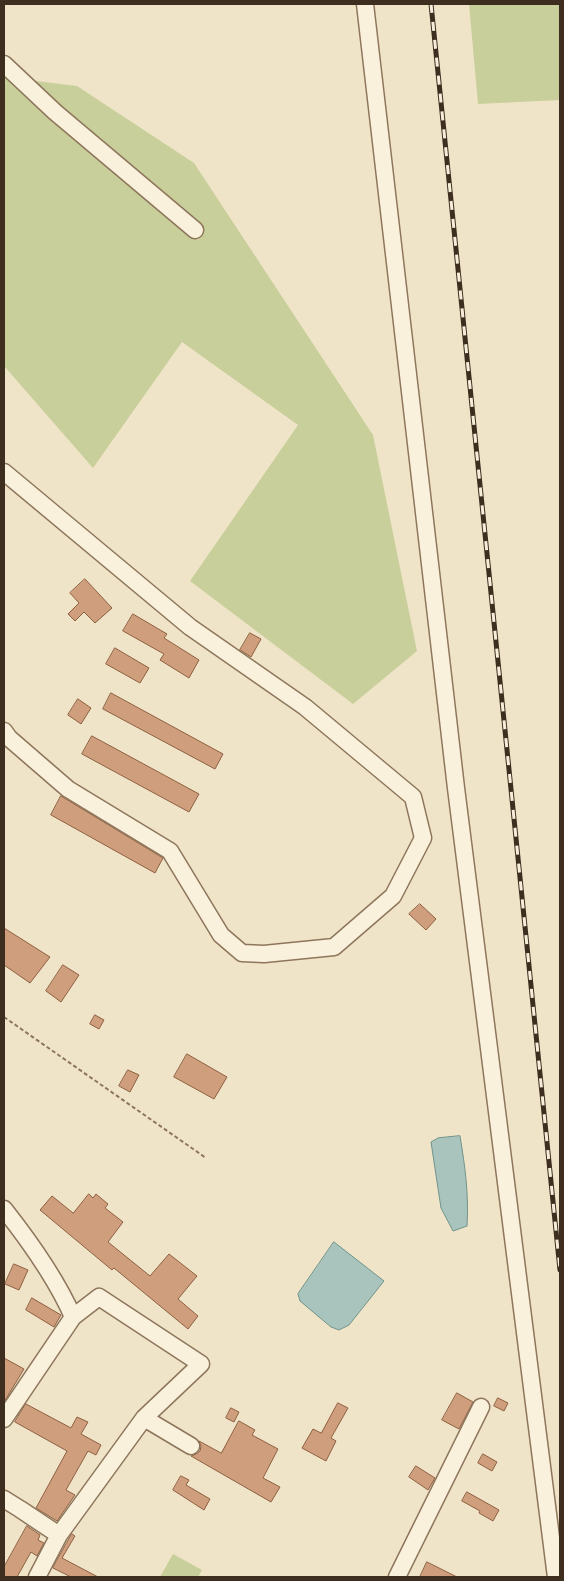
<!DOCTYPE html>
<html>
<head>
<meta charset="utf-8">
<style>
  body { margin:0 }
  #map { position:relative; width:564px; height:1581px; overflow:hidden; background:#f0e4c8; font-family:"Playfair Display",serif }
  canvas { display:block }
  .frame { position:absolute; inset:0; border:5px solid #3d2e20; pointer-events:none }
</style>
</head>
<body>
<div id="map">
<canvas width="564" height="1581"></canvas>
<div class="frame"></div>
</div>
<script>
const ctx = document.querySelector('canvas').getContext('2d');
ctx.lineJoin = 'round';
function fill(path, color) { ctx.fillStyle = color; ctx.fill(path, 'evenodd'); }
function stroke(path, color, width, dash) { ctx.strokeStyle = color; ctx.lineWidth = width; ctx.lineCap = dash ? 'butt' : 'round'; ctx.setLineDash(dash || []); ctx.stroke(path); }
fill(new Path2D(`
  M469,4H560V100L478,104Z
  M4,77L77,86L194,163L373,435L417,651L353,704L190,581L298,425L182,342L93,468L4,366Z
  M173,1554L202,1570L198,1577H160Z`), '#c9cf9b');
const water = new Path2D(`
  M460,1136C465,1166 469,1195 467,1226L453,1231L441,1208L431,1142L438,1138Z
  M334,1242L384,1281L349,1325L339,1330L331,1327L300,1301L298,1294Z`);
fill(water, '#a9c4bc');
stroke(water, '#6f938a', 1);
const building = new Path2D(`
  M85,579L112,608L95,623L84,612L75,621L68,614L79,603L70,593Z
  M133,614L167,634L164,638L199,660L189,678L160,660L164,654L123,631Z
  M250,633L261,639L251,657L240,650Z
  M115,648L149,668L140,683L106,664Z
  M111,693L223,754L215,769L103,709Z
  M78,699L91,708L81,724L68,715Z
  M92,736L199,794L189,812L82,754Z
  M61,796L163,858L155,873L51,815Z
  M420,904L436,919L426,930L409,914Z
  M4,928L50,957L30,983L4,965Z
  M63,965L79,975L61,1002L46,991Z
  M95,1015L104,1020L99,1029L90,1024Z
  M187,1054L227,1077L214,1099L174,1077Z
  M128,1070L139,1075L130,1092L119,1086Z
  M89,1194L93,1198L96,1194L108,1204L105,1208L123,1222L108,1242L150,1276L169,1254L197,1276L178,1299L198,1316L188,1329L114,1268L112,1270L40,1210L52,1196L73,1213Z
  M14,1264L28,1270L19,1290L5,1284Z
  M32,1298L61,1315L54,1327L26,1310Z
  M4,1358L24,1369L4,1402Z
  M457,1393L473,1402L459,1429L442,1420Z
  M498,1398L508,1403L504,1411L494,1406Z
  M338,1403L348,1408L331,1438L336,1441L326,1461L302,1448L313,1429L321,1433Z
  M26,1404L71,1428L77,1417L88,1422L81,1434L101,1445L96,1455L88,1451L66,1490L75,1495L57,1521L36,1508L67,1451L15,1422Z
  M231,1408L239,1412L234,1422L226,1418Z
  M239,1421L255,1430L252,1435L278,1449L263,1478L280,1487L271,1502L191,1456L196,1454L200,1451L201,1446L199,1441L221,1453Z
  M483,1454L497,1462L492,1471L478,1463Z
  M416,1466L435,1478L428,1490L409,1477Z
  M181,1476L189,1480L186,1485L210,1499L204,1510L173,1490Z
  M467,1492L499,1510L493,1521L479,1513L480,1511L462,1501Z
  M27,1526L40,1535L38,1540L44,1543L37,1556L31,1552L17,1577H4V1567Z
  M72,1534L75,1536L62,1558L98,1577H71L53,1568Z
  M427,1562L457,1577H420Z`);
fill(building, '#cf9f7d');
stroke(building, '#8d5f41', 1);
const minor = new Path2D(`
  M365,4L456,788L556,1577
  M4,64L55,112L195,230
  M4,472L190,627L305,707L413,797L423,838L393,896L334,947L264,954L242,953L221,935L170,851L68,789L9,738L4,731
  M4,1209C30,1242 56,1278 73,1317L4,1419
  M144,1418L191,1446
  M4,1499L20,1509L59,1535L144,1418L201,1364L99,1297L73,1317
  M37,1577L59,1535
  M397,1577L481,1407`);
stroke(minor, '#8d765c', 19);
stroke(new Path2D(`
  M4,1017L206,1158`), '#8d765c', 2, [4, 2.5]);
stroke(minor, '#faf1dc', 16);
const rail = new Path2D(`
  M431,4L560,1270`);
stroke(rail, '#3d2e20', 5);
stroke(rail, '#f7eed8', 3, [9]);
</script>
</body>
</html>
